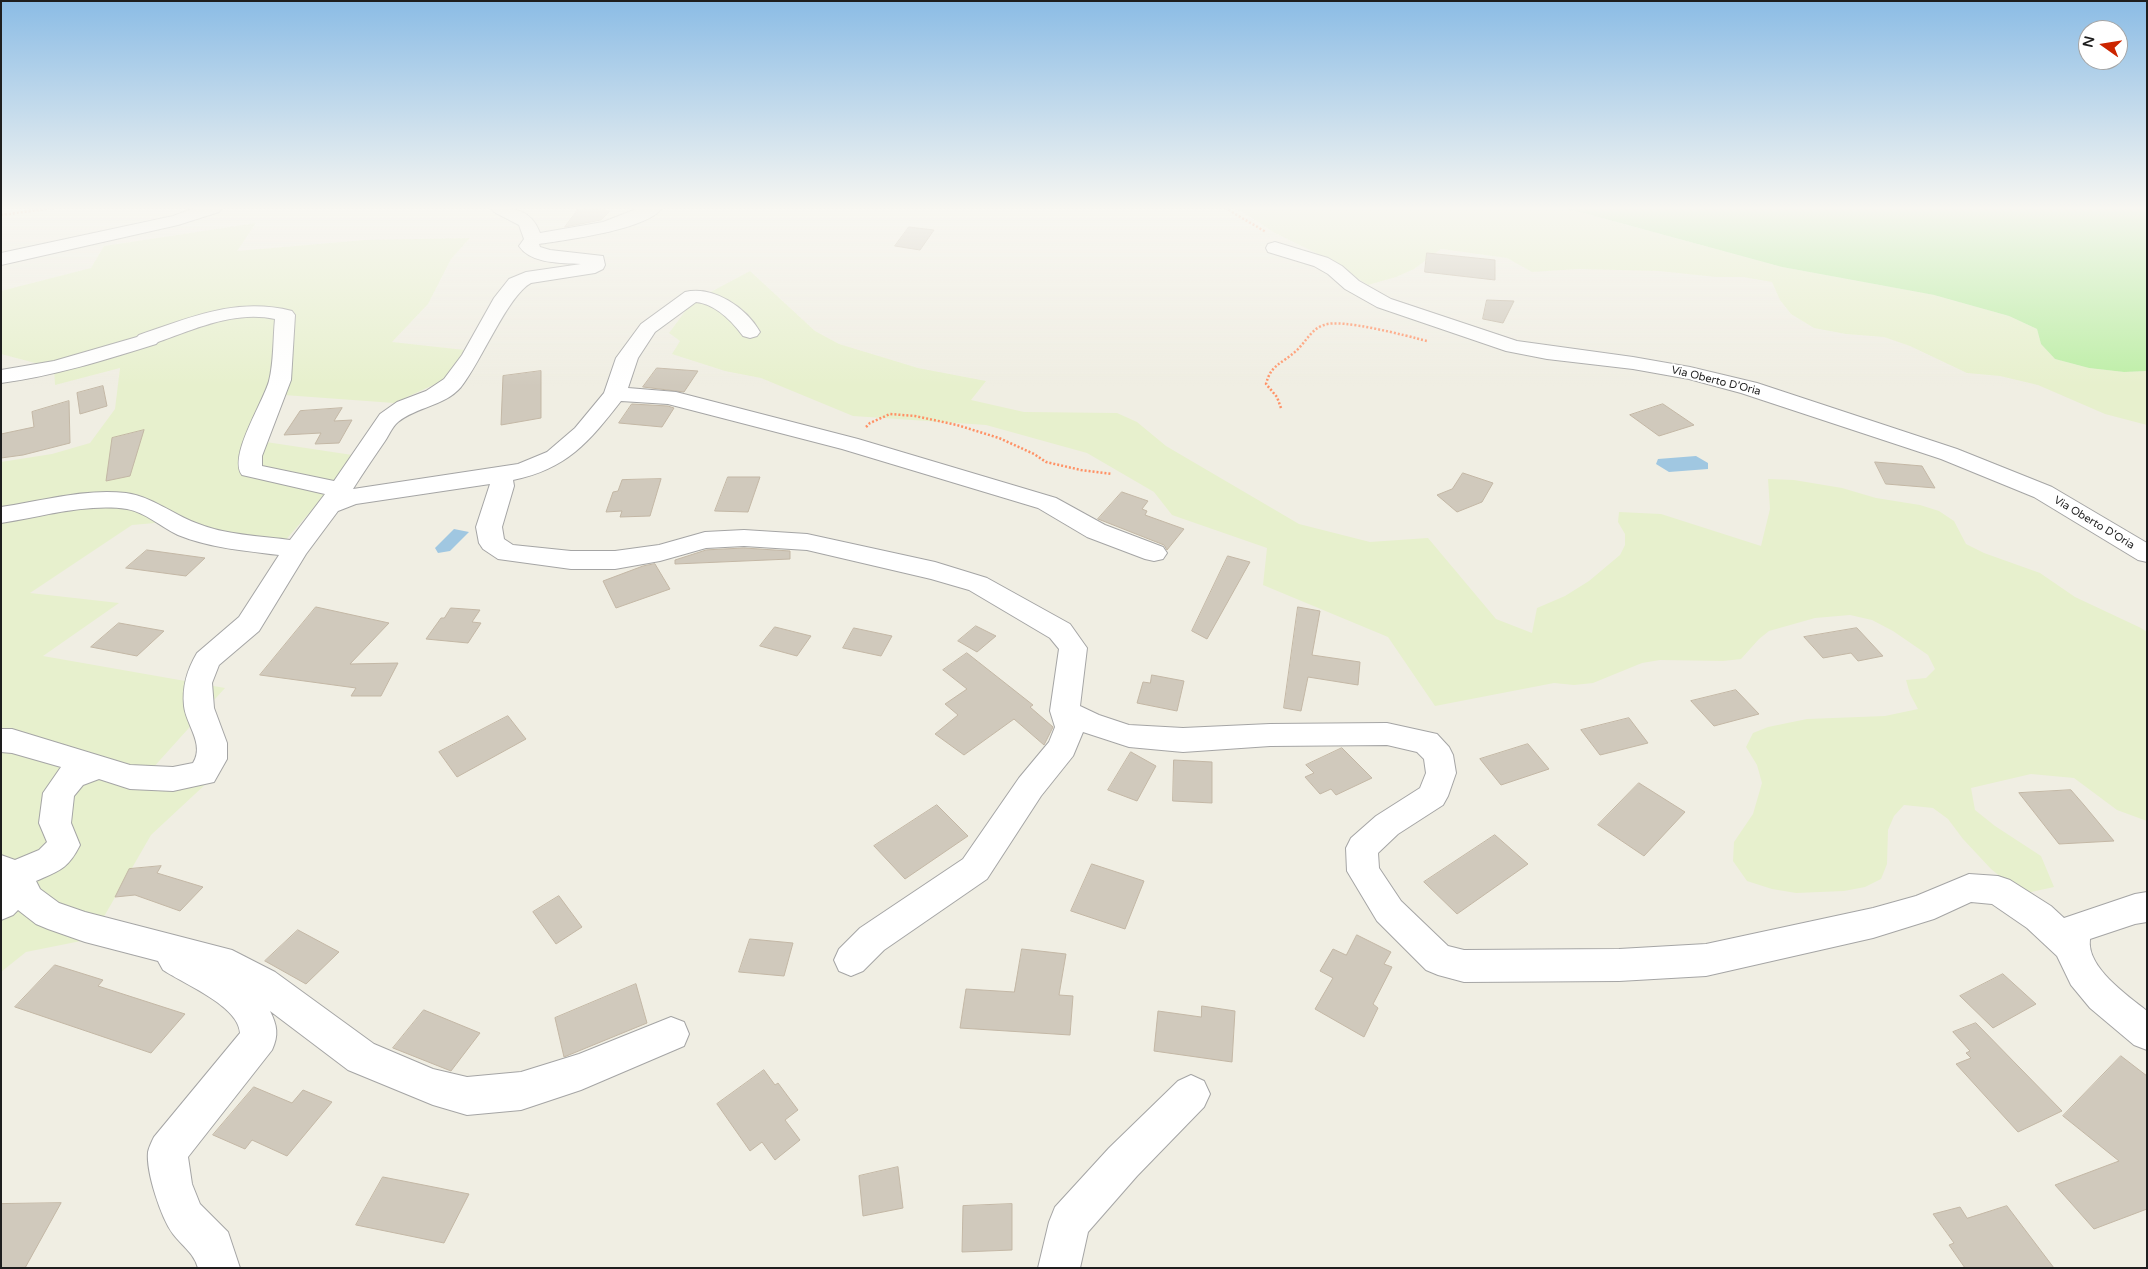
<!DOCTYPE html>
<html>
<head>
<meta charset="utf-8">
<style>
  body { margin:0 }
  #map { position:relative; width:2148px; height:1269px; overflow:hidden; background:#f0eee3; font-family:"Varela Round",sans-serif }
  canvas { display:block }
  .frame { position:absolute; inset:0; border:2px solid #1e1e1e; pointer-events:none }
  .north { position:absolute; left:2078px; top:20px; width:50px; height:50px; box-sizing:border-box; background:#fff; border:1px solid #a5a5a5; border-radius:50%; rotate:283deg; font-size:14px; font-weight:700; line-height:20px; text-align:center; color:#1e1e1e }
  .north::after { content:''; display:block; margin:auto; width:18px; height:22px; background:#cc2500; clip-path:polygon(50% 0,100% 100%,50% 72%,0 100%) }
</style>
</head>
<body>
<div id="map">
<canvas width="2148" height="1269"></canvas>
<div class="frame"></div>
<div class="north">N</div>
</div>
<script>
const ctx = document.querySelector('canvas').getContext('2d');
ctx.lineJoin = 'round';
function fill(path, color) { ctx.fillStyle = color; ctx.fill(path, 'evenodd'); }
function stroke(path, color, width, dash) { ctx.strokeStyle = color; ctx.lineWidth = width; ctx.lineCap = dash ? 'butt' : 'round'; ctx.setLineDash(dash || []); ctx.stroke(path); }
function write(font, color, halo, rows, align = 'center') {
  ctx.font = font + ' "Varela Round",sans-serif'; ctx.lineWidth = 4; ctx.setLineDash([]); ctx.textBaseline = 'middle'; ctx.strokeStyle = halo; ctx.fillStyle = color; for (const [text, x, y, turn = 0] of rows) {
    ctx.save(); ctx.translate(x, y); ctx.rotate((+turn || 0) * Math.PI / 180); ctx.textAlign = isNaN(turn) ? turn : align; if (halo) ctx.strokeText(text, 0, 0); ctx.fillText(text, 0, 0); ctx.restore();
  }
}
fill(new Path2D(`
  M1233,208H1565L1782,267L1934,295L2009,316L2037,329L2041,344L2055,359L2089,368L2124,372L2147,371V425L2105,414L2038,385L2000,376L1967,373L1910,346L1884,337L1846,334L1814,328L1791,314L1780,300L1772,282L1743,277H1716L1659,271L1578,269L1532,272L1507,258L1441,249L1414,269L1396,277L1368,285L1326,258L1275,233L1244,213Z
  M256,223L237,251L364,240L470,238L451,259L428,304L392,342L465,350L454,370L442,381L394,403L284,395L266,442L359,456L283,543L217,531L178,521L132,525L30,593L119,603L43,656L225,688L151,770L209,781L151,835L91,939L26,952L1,972V462L52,454L90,443L115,409L120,368L55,385L54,368L1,354V291L91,268L104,246Z
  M750,271L815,331L839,344L918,368L986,381L971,400L1024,412L1117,413L1137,422L1166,446L1299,524L1370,542L1428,538L1496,619L1532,633L1537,608L1565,596L1589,581L1620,555L1625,545V534L1618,522L1619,512L1661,514L1761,546L1770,509L1768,479L1794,480L1842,488L1876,498L1920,505L1939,511L1954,521L1966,544L1984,553L2040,573L2075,597L2141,628L2147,632V821L2117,810L2074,778L2031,774L1971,788L1975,810L1995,826L2041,856L2054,887L2022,894L1991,869L1963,839L1948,819L1933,808L1904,805L1894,816L1888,830L1887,864L1881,879L1865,887L1844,891L1796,893L1772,889L1747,881L1733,861L1734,842L1753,814L1762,783L1757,765L1746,747L1753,733L1768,727L1807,719L1885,716L1918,709L1910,694L1906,680L1926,678L1935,669L1928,655L1893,631L1872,620L1850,615L1815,618L1769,631L1759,639L1741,659L1723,661L1660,660L1642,663L1593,683L1574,685L1554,683L1435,706L1388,637L1263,585L1267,548L1172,515L1154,492L1087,453L986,425L853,416L761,378L725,371L672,354L680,341L669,333L692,302Z`), '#e7f0cd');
fill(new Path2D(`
  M1565,208H2147V371L2124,372L2089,368L2055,359L2041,344L2037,329L2009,316L1934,295L1782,267Z`), '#bceea5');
fill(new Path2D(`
  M1696,456L1708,463V469L1669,472L1656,464L1658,459Z
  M454,529L469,532L450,551L438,553L435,548Z`), '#a0c7e1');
const building = new Path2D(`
  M579,208L610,211L601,220L565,227Z
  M909,227L934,230L920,250L895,246Z
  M1427,253L1495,260V280L1425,272Z
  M1487,300L1514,301L1503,323L1483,319Z
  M657,368L698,371L684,392L643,387Z
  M541,371V418L501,425L503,376Z
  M103,386L107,406L80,414L77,393Z
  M69,401L70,443L23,455L1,458V434L34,427L32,412Z
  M632,404L668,406L674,408L662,427L619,423Z
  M1663,404L1694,425L1659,436L1630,415Z
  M342,408L334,421L352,420L339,443L315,444L321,433L284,435L300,411Z
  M144,430L130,476L106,481L112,438Z
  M1875,462L1922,466L1935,488L1886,484Z
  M1463,473L1493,483L1482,502L1457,512L1437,495L1452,489Z
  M728,477H760L748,512L715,511Z
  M661,479L650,516L620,517L622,511L606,512L613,492L618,491L622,480Z
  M1122,492L1148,501L1142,509L1147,511L1145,515L1184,529L1167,550L1164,545L1098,519Z
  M744,548L790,551V559L675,564V560L706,550Z
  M147,550L205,558L186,576L126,568Z
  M1228,556L1250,562L1207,639L1192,631Z
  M655,564L670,589L616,608L603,581L643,566Z
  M316,607L389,623L350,664L398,663L381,696H351L356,688L260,675Z
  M1298,607L1320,611L1312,655L1360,662L1358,685L1308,677L1301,711L1284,708Z
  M451,608L480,610L472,622L481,623L468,643L426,639L441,618H444Z
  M119,623L164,631L137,656L91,647Z
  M976,626L996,636L977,652L958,641Z
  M775,627L811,636L797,656L760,646Z
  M854,628L892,636L881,656L843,648Z
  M1857,628L1883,656L1858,661L1851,653L1823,658L1804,637Z
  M967,653L1033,705L1030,707L1053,727L1044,745L1014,719L964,755L935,734L958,715L945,704L967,689L943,670Z
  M1152,675L1184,681L1177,711L1137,703L1143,682L1150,683Z
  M1736,690L1759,714L1714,726L1691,701Z
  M508,716L526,739L457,777L439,752Z
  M1629,718L1648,743L1600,755L1581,730Z
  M1528,744L1549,769L1501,785L1480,759Z
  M1342,748L1372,778L1336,795L1331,789L1320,794L1305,777L1314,773L1306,765Z
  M1131,752L1156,766L1137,801L1108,790Z
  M1174,760L1212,762V803L1173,801Z
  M1639,783L1685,812L1644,856L1598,825Z
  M2071,790L2084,805L2114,841L2059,844L2019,793Z
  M937,805L968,836L905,879L874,846Z
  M1495,835L1528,864L1457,914L1424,882Z
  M1092,864L1144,881L1125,929L1071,911Z
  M161,866L157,873L203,887L180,911L135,895L115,897L129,869Z
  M559,896L582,927L556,944L533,912Z
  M298,930L339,952L306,984L265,961Z
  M1357,935L1391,952L1384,964L1392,967L1373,1004L1378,1008L1364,1037L1315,1009L1333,978L1320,971L1333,949L1346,955Z
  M750,939L793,943L784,976L739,972Z
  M1022,949L1066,954L1059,995L1073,996L1070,1035L960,1028L966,989L1014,992Z
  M55,965L103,980L98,986L185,1014L151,1053L15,1007Z
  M2003,974L2036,1004L1993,1028L1960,996Z
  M636,984L647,1023L564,1057L555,1018Z
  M1202,1006L1235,1011L1232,1062L1154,1051L1158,1011L1201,1017Z
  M424,1010L480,1033L451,1071L393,1048Z
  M1976,1023L2062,1111L2018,1132L1956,1064L1971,1058L1966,1053L1970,1051L1953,1032Z
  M2121,1056L2147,1076V1209L2094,1229L2055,1185L2119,1161L2063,1116Z
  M764,1070L775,1085L778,1083L798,1110L785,1120L800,1140L775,1160L762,1142L750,1151L717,1104Z
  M254,1087L292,1103L303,1090L332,1102L287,1156L252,1140L245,1149L213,1135Z
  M898,1167L903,1208L863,1216L859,1176Z
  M383,1177L469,1194L444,1243L356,1225Z
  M61,1203L25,1268H1V1204Z
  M1012,1204V1250L962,1252L963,1206Z
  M2007,1206L2054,1268H1965L1949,1245L1954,1243L1933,1214L1960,1207L1967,1218Z`);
fill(building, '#d0c9bc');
stroke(building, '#c3b7a5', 1);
const minor = new Path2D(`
  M195,208H222L219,212L178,225L1,265V253L173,216Z
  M491,208C514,208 531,209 540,233L603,222L639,208H662C647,230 565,240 539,244L540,247L550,250L603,256L605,265L603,269L595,273L531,283C508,295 481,362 461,387C445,406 416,407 398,422C392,427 389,435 385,441C374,457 363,473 353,489L518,464L547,452L575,428L604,393L616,358L641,324L685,292C713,285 747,308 760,332L757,336L750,338L743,336C732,321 715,304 696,302L655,332L638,358L628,388L676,392L858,439L1056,498L1105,525L1163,547L1167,553L1163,559L1154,561L1145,559L1087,537L1038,508L842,449L668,404L621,401C589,442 567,469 513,480L514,486L502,527L504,539L513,545L571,551H615L659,545L705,532L744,530L807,534L935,562L987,578L1070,624L1087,648L1080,706L1099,715L1129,725L1183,728L1270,724L1387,723L1437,734L1449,747L1453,755L1456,773L1448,796L1443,805L1398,834L1378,853L1379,868L1401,901L1448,946L1464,950L1619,949L1706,944L1873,908L1916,896L1969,874L1998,876L2010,880L2051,906L2064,918L2135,894L2147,892V922L2135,924L2090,939C2086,967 2127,995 2147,1011V1050L2134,1045L2090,1008L2071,985L2057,956L2027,928L1992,904L1971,902L1934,919L1873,938L1706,976L1619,981L1464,982L1438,975L1426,970L1377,921L1347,871L1346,848L1351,838L1376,816L1420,788L1426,773L1424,759L1417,752L1387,745L1270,746L1183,752L1129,747L1083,732L1073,756L1041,796L987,879L884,950L863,971L851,976L839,971L834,960L839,949L860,928L963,859L1019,778L1049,742L1055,727L1050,711L1059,649L1050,638L969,590L931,579L807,550L744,546L706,548L660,561L615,569H571L498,559L483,549L479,543L476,527L490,484L356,504L338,511L306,554L259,631L219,665L212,683L214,708L227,743V759L214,782L173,791L130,789L99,779L83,785L74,796L71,823L80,845C68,869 59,871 36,881L40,889L59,903L85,912L232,950L275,972L374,1044L433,1069L467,1077L521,1072L579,1054L671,1017L684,1022L689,1034L684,1046L581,1090L521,1110L467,1115L433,1105L348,1070L270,1011C277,1025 279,1035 272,1050L188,1157L192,1184L200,1204L228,1232L240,1268H198C194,1253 182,1246 173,1234C161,1218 146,1172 148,1152C149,1147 152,1141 154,1137L240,1033C239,1006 184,984 163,970L158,961L85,942L48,929L36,924L18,910L13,915L1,920V855L15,860L39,850L47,842L39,823L43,793L61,767L12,753L1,752V729H12L130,765L173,767L193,763C205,744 186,725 184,706C182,686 187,670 197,653L239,617L279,555C246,551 210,548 178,535C161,527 145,512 127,509C86,503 41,517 1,523V507C42,501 85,488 126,493C153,497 172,514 196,523C225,535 259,536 290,540L325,494L242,475C228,456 263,403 269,381C274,362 273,338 275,319C236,310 194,329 158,342L156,344C105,360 54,376 1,383V370L54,361L137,337L139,335C192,317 236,297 292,311L295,315L291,380L262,456V466L334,481L380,414L397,402L426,391L444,379L462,355L494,298L509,279L526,272L581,264C561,263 531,264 519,246L524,239L519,225L494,212Z
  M1275,242L1328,258L1342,266L1359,281L1391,299L1517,341L1633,357L1690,367L1757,383L1957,449L2052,487L2147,543V562L2138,560L2034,497L1941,459L1741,393L1689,379L1633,369L1547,359L1506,351L1377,307L1345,289L1328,274L1314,266L1268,252L1266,248L1268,244Z
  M1191,1075L1204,1081L1210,1094L1204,1107L1137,1176L1088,1232L1080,1268H1038L1049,1222L1055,1207L1109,1148L1178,1081Z`);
stroke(minor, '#a5a5a5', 2);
stroke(new Path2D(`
  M1225,208L1266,232
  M1,215L53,208
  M1281,408L1277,397L1266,384C1271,364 1282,364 1296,351C1306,342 1311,329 1324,325C1341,318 1407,336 1427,341
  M866,427L870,423L890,414L915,416L957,425L999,438L1034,454L1046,462L1081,470L1112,474`), '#ff9165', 2.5, [2, 2]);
fill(minor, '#fff');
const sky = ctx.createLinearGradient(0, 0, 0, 386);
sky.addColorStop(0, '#8bbce5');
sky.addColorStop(0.54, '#f8f7f2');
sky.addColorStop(1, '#f8f7f200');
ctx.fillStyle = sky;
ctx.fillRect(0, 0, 2148, 386);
write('11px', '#1e1e1e', '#fff', [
  ["Via Oberto D'Oria",1716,381,14],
  ["Via Oberto D'Oria",2094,523,31]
]);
</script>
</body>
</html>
